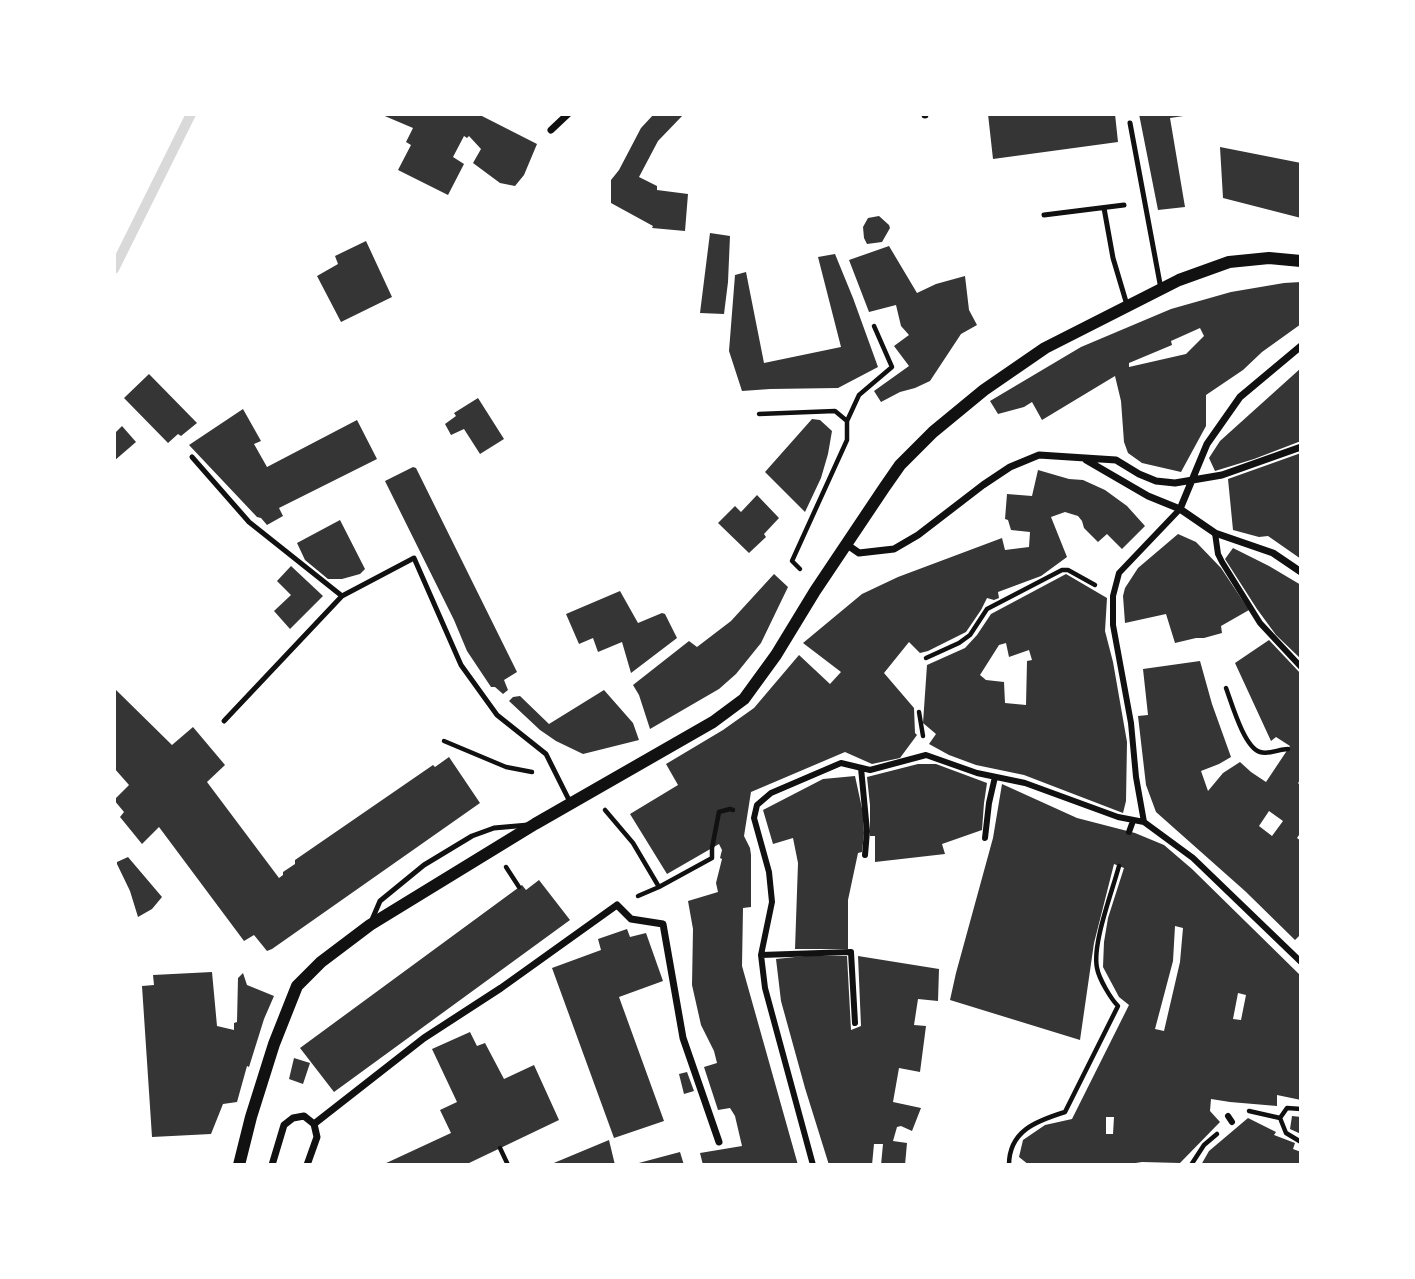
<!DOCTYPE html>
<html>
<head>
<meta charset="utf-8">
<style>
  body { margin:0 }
  #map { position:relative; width:1415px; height:1279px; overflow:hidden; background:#fff; font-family:"Source Sans 3",sans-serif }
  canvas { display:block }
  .frame { position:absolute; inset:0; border:116px solid #fff; pointer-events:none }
</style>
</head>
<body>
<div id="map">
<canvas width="1415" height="1279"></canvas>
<div class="frame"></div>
</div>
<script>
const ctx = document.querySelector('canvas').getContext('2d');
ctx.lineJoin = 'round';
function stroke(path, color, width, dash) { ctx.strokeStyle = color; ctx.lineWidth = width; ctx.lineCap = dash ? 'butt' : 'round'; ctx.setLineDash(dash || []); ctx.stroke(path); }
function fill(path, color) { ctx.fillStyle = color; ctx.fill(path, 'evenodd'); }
stroke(new Path2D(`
  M114,269L191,114`), '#d9d9d9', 10);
fill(new Path2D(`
  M380,114H478L537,144L524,175L515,186L500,183L473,163L481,149L469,136L467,138L464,136L453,157L464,164L448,195L398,170L411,145L406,142L413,128Z
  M654,114H684L658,141L639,177L657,186V190L688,194L685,231L652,228L653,226L611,203V180L619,170L641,128Z
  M988,114H1115L1118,142L993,159Z
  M1139,114H1190V115L1170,118L1185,207L1158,210Z
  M1220,147L1301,163V218L1223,198Z
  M879,216L889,225L890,228L882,242L867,244L864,238L863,227L868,218Z
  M710,233L730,236L728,282L724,314L700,313Z
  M366,241L392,297L341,322L317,276L338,264L335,256Z
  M889,246L917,293L936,284L965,276L969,310L977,325L961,334L930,381L915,388L900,392L881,402L874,391L909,366L894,346L909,335L901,326L896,305L869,312L849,260Z
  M835,254L853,298L878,367L838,388L770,389L742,391L729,351L735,275L746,272L764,363L841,347L818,257Z
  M1301,282V324L1262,352L1243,370L1206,395V426L1181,472L1142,463L1128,453L1124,442L1121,401L1115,376L1042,420L1032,402L1024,407L998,414L990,401L1081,347L1171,309L1231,292L1284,283ZM1200,328L1204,336L1186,354L1129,367V363L1172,345L1171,341Z
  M1301,368V441L1254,459L1215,471L1209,458L1220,441Z
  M149,374L197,423L181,436L178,434L168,443L124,398Z
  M478,398L504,439L480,454L464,429L451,435L445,424L456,416L454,413Z
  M243,409L261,441L254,444L267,467L357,420L377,459L279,508L283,516L267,525L261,518L257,517L189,445Z
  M812,419L820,420L832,431L828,454L821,478L805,512L765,472Z
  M122,426L136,442L114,461V434Z
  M1301,453V559L1268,536L1259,537L1233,530L1228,479Z
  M413,467L416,468L517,672L504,680L508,690L503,694L495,687H491L467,651L454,620L385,481Z
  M1038,470L1069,479L1083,480L1105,490L1127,506L1145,526L1122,549L1107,534L1098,542L1084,528L1082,521L1078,516L1065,512L1051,517L1067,557L1041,576L998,592L999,598L994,600L987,598L981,610L966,632L928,651L920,653L909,642L884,673L914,708L915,733L917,735L900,758L872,764L845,752L751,792L744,836L750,848L751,855V907L743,908L742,966L798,1165H703L700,1153L742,1146L735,1116L730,1108L718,1110L704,1067L717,1063L714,1051L701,1025L692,985L693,929L688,901L718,892L716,883L722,859L720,858L722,850L719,844L667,874L630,814L678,785L666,764L723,730L754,708L799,655L830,684L841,672L803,643L862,594L898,577L1002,538L1005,550L1029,547L1030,532L1011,530L1008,520L1005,519L1007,494L1032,496Z
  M757,495L779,518L764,534L766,537L749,553L718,523L735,506L741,512Z
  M340,520L365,569L360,574L342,579H328L305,560L297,543Z
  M1178,534L1196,542L1221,568L1249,610L1221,626L1222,633L1204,638H1196L1175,643L1166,614L1125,623L1123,596L1125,588L1138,568Z
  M1233,548L1269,566L1301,585V659L1276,635L1257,609L1225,559Z
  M291,566L323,596L290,629L274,611L291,595L277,581Z
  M774,574L788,587L761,643L736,674L719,689L650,729L639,695L633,685L689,641L697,647L731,621Z
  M1066,574L1107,598L1105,631L1113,662L1127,742L1126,801L1123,813L1024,775L976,765L949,755L929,744L936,734L923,723L927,665L965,648L977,635L991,614ZM1006,643L1009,657L1029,650L1032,660L1027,661L1026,705L1005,703L1004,682L986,680L980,675L999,645Z
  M620,591L638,623L662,613L665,614L677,638L631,673L622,642L598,652L593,638L579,644L566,614Z
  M1269,640L1301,674V779L1298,783L1301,786V832L1297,838L1301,841V934L1295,940L1245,891L1156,812L1146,785L1138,716L1148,715L1143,669L1200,661L1212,704L1231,757L1219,764L1201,771L1208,791L1223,773L1240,762L1251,772L1266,782L1290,746L1276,737L1271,741L1235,663ZM1269,811L1283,821L1272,836L1259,826Z
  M114,688L172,745L193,727L225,765L207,782L279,878L283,875V872L295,864V860L433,765L435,767L449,757L480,803L272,949L267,951L254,935L244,941L159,827L142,844L120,817L124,812L114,800L129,785L114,768Z
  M604,690L633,723L639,740L583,754L556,741L540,730L509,701L513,697L520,696L549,724Z
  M918,764H936L987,783L984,803L982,830L942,844L945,854L875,862V836H870V805L867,777Z
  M855,776L863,813L864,833L862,852L858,853L848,900V949H795L798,863L793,838L773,844L763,810L823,779Z
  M1002,784L1077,818L1135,833L1164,845L1192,869L1301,976V1100L1277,1095V1106L1230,1102L1211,1099L1210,1111L1220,1122L1180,1163L1142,1162L1123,1165H1029L1019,1157L1023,1140L1045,1125L1072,1119L1129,1005L1119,997L1103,967L1104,942L1108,918L1124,868L1114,864L1094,943L1080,1040L950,1000L956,973L993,838ZM1175,926L1183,928L1180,962L1164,1031L1155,1029L1173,961ZM1238,993L1246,995L1241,1020L1233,1019ZM1106,1117H1114L1113,1134H1106Z
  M128,857L162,897L152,909L138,917L130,891L117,864V862Z
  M539,880L570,920L334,1092L300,1048L522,885L526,890Z
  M627,929L630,937L646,933L663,981L619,997L664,1121L614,1138L552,968L601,950L598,939Z
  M805,956H847L851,1030L861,1026L858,956L939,969L938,1001L918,999L914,1025L926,1026L920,1072L899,1068L893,1102L921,1108L912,1131L901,1126L897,1127L893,1141L907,1143L905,1165H881L883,1144H874L872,1165H829L805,1088L781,1001L776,959Z
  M212,972L217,1026L234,1030V1023L237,1022L238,978L243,973L247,985L274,996L264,1019L249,1067L247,1066L237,1102L223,1104L211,1134L152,1137L142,986L154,985L153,975Z
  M470,1032L477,1046L485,1043L504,1079L534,1065L559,1120L467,1164L468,1165H382L451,1133L440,1110L457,1102L432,1049Z
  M294,1058L310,1063L303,1084L289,1079Z
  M687,1072L694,1091L684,1094L679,1074Z
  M1292,1116L1301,1117V1134L1290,1129Z
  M1248,1118L1276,1132L1274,1135L1295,1143L1293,1149L1301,1152V1165H1201L1209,1151Z
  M609,1140L615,1165H549Z
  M680,1152L684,1165H635V1164Z`), '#353535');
stroke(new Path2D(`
  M759,414L835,411L847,421
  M800,569L792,561L847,440V421L859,395L892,367L874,326
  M926,658L959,643L970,635L987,609L1062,570H1068L1095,585
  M1226,688C1232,704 1244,747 1260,752C1269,755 1279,749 1288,749
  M919,712L923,736
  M444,741L506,767L532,772
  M605,810L633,843L659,887
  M506,867L519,887
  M638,896L659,887L712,858V848L719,812L730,809L733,810
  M1249,1111L1280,1118L1287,1108L1301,1109
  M1280,1118L1286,1133L1301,1142
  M500,1148L508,1165
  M1009,1165C1009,1131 1036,1121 1065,1112L1118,1006C1111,999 1099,979 1097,968C1092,944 1112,892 1119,866
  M1191,1165L1204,1145L1217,1134`), '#111', 4.5);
stroke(new Path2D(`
  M1130,123L1161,289
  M1104,208L1113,258L1127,305
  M1044,215L1124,205
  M192,457L249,522L342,596
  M224,721L342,596L414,558L461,665L497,715L546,754L571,804
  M371,922L380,901L424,865L472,836L494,828L528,825`), '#111', 5);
stroke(new Path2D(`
  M1215,533L1218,554L1222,562L1260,623L1301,667
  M861,768L867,831L865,855
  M1144,822L1136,777L1131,723L1113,625V596L1119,573L1180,509
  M1144,822L1193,858L1301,962
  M1129,832L1133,821
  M985,838L989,803L995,777
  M761,955L851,952L855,1023
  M1228,1116L1232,1122
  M813,1165L765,988L761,955L772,902L769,872L754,818L757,805L771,793L841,763L870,770L926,755L977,773L1025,783L1118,817L1144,822`), '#111', 6);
stroke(new Path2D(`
  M925,114V115
  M551,130L568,114
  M1086,460L1148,496L1180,509L1215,533L1273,553L1301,572
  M1180,509L1207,444L1240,397L1301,346
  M846,544L859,553L894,549L918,535L983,485L1010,467L1039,455L1116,460L1139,474L1156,481L1175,483L1222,475L1301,447
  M314,1124L424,1038L501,988L617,905L631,919L663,924L683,1038L719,1142
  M272,1165L284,1125L293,1118L304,1116L314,1124L317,1137L307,1165`), '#111', 7);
stroke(new Path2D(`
  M239,1165L251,1117L274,1044L297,986L321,962L370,925L535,824L713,722L744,699L776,655L815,591L884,488L900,465L933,432L984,390L1045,348L1179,280L1229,262L1269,258L1301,261`), '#111', 12);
</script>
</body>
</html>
